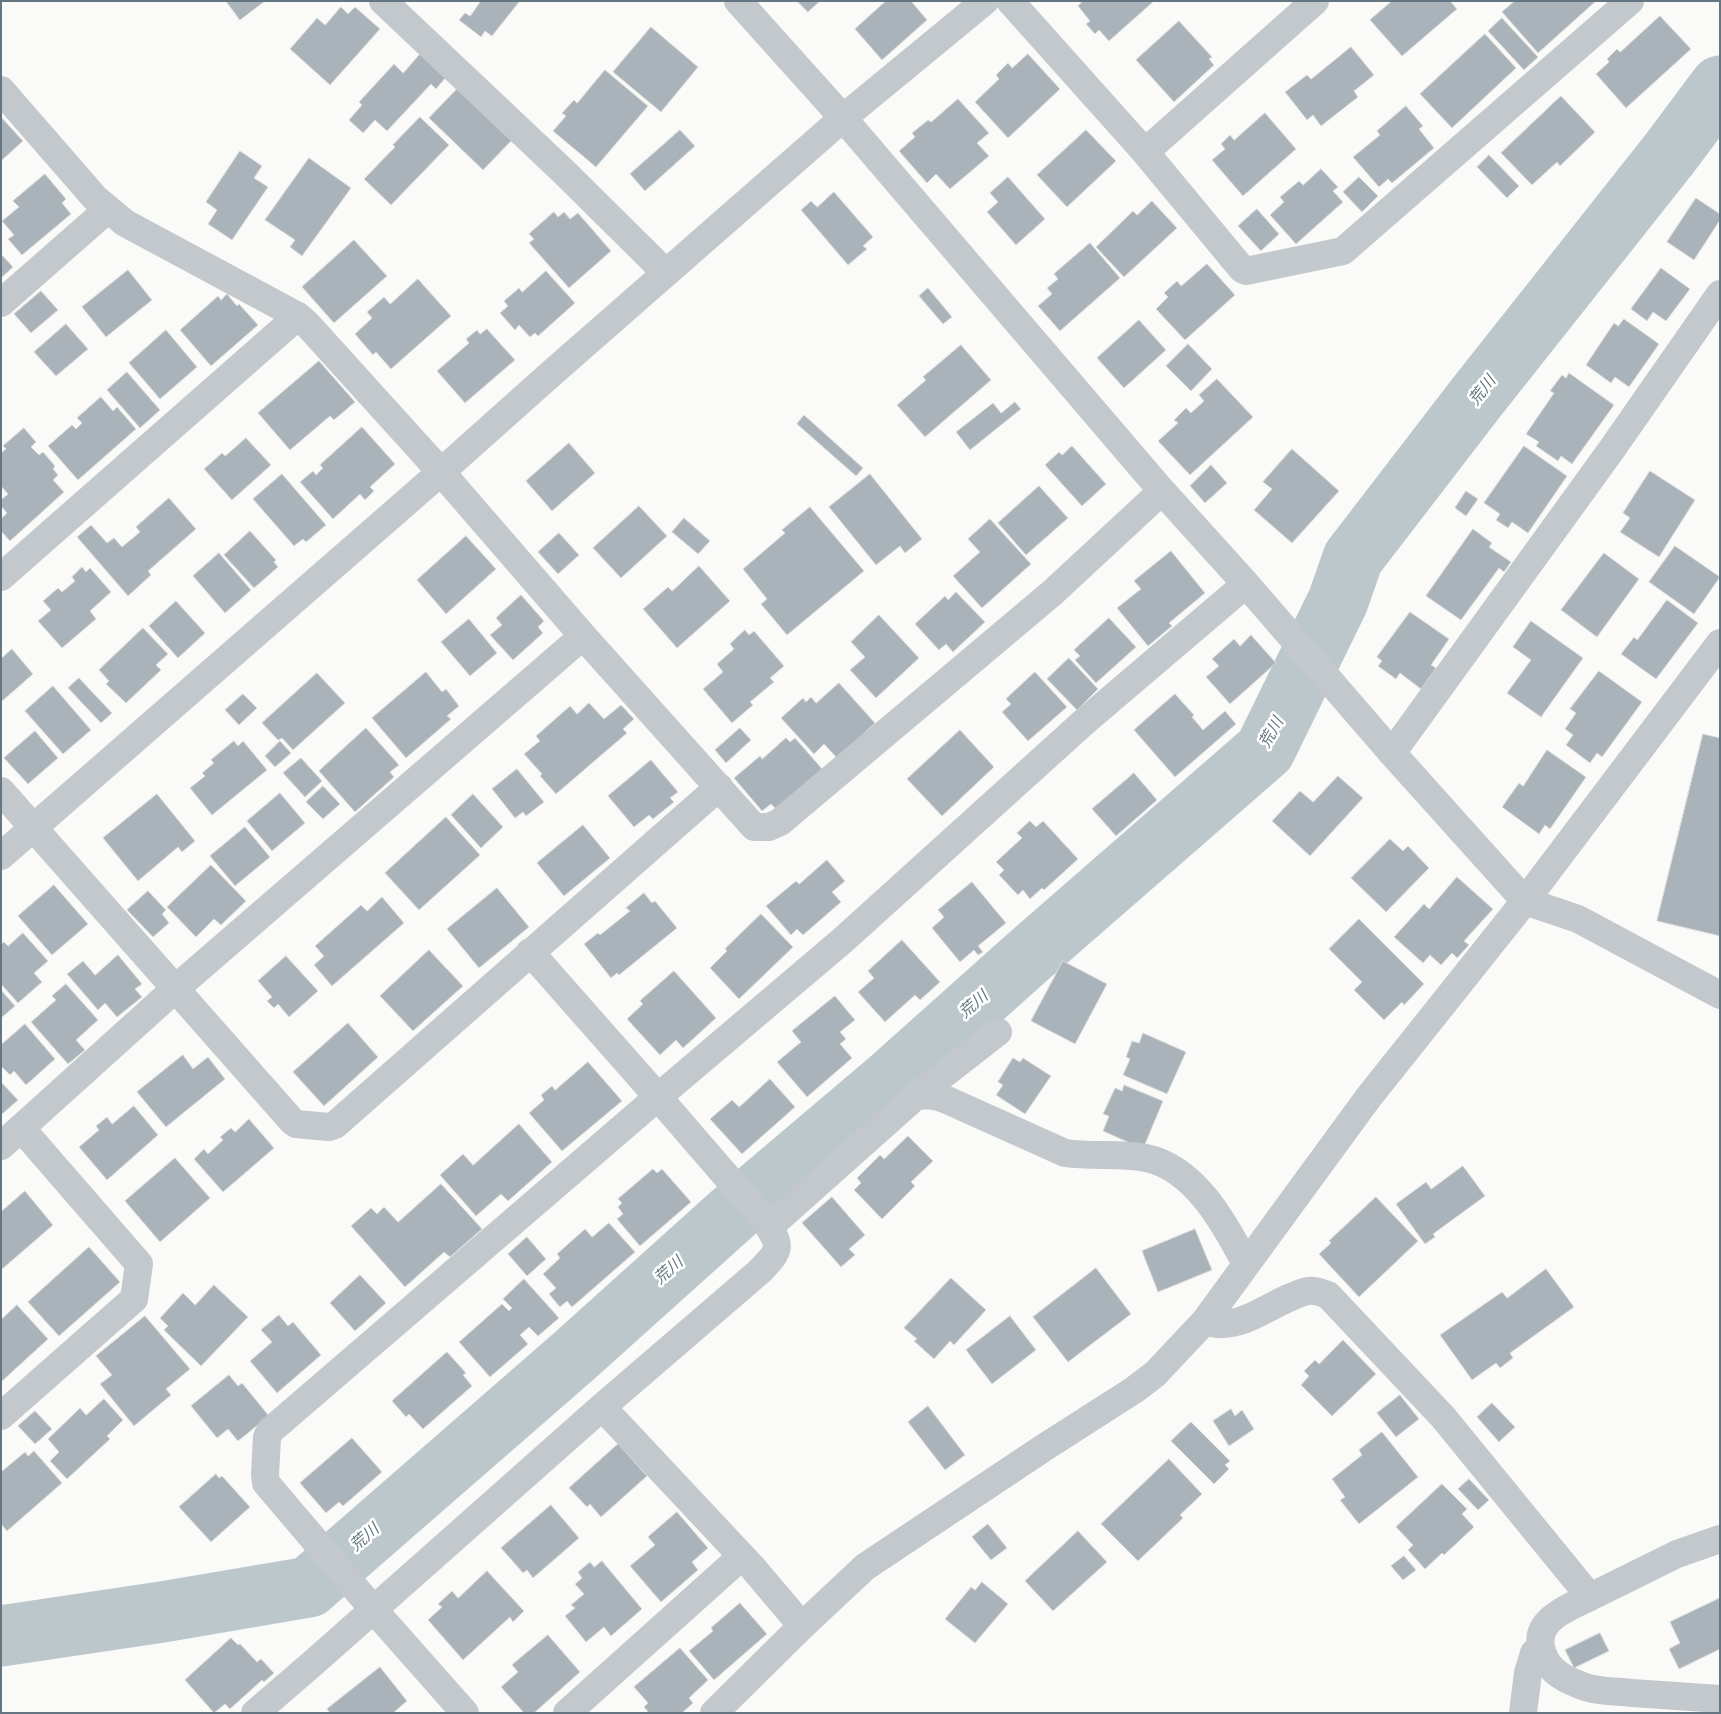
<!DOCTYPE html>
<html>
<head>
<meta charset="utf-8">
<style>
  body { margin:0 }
  #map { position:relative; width:1721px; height:1714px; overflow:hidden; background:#fafaf8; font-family:"DM Sans",sans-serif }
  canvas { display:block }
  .frame { position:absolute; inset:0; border:2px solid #657683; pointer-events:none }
</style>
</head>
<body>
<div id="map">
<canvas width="1721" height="1714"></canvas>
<div class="frame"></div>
</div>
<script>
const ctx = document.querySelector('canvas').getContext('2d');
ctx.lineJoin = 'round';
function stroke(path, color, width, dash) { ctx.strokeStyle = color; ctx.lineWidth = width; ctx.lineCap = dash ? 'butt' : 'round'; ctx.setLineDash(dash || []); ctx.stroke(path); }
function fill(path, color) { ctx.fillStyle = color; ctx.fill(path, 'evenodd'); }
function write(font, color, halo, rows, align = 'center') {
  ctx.font = font + ' "DM Sans","Noto Sans JP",sans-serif'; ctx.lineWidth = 5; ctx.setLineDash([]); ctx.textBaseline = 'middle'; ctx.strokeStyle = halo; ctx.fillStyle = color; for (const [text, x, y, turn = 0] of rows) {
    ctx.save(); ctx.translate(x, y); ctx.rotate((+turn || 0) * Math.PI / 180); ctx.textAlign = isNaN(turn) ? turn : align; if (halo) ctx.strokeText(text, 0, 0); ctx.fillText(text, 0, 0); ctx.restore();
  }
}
stroke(new Path2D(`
  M1,1636L162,1612L309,1587L573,1357L732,1214L890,1080L1031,954L1265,750L1338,601L1353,558L1476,398L1670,153L1720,86`), '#bbc7cb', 61);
const building = new Path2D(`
  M226,1H265L240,20Z
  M481,1H518L519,2L492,36L485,31L481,37L459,20L465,13L470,16Z
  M797,1H820L808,12Z
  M886,1H911L927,20L882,60L855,29Z
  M1083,1H1154L1109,41L1099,30L1095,34L1086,24L1090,21L1078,6Z
  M1392,1H1450L1457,9L1402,56L1370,20Z
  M1515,1H1596L1538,53L1502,12Z
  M341,7L348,14L355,7L380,29L330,85L290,49L317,18L325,25Z
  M1660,16L1691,49L1626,108L1596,74L1609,62L1607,59L1617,49L1620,52Z
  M1502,18L1538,57L1524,70L1488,31Z
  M1179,21L1212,57L1209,59L1214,65L1174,102L1136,60Z
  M651,27L698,67L661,112L613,72Z
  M1485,34L1516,68L1452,128L1420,94Z
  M1351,47L1374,75L1354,91L1358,97L1321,126L1313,115L1307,120L1285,92L1307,75L1311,79Z
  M421,53L446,77L436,89L431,84L387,131L375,120L363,133L349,120L362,105L359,102L394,64L403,73Z
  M1028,54L1060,89L1008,138L975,102L999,79L996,75L1008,63L1012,68Z
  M605,70L648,106L596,167L553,131L566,116L562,113L574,100L577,103Z
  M459,87L513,139L483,170L429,118Z
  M1561,96L1595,132L1560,166L1557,162L1532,185L1501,153Z
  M958,99L989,133L977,143L989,156L950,189L936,174L927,183L899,151L915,137L912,133L928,120L931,122Z
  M1406,106L1423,126L1419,129L1434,148L1392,183L1388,179L1379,187L1353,157L1380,135L1377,131Z
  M1265,113L1296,149L1243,196L1212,160L1225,149L1221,144L1230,135L1234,140Z
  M1,117L23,141L1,161Z
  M420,117L449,145L391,205L364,179L395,147L393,145Z
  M680,130L695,146L645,191L630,174Z
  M1086,130L1116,161L1067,207L1037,175Z
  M240,151L262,166L254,178L268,187L232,240L208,224L217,210L206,202Z
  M1489,155L1519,186L1507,198L1477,167Z
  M309,158L351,188L302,256L290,247L295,240L265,220Z
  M1321,169L1338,187L1333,191L1343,202L1296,244L1270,215L1284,202L1280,197L1299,181L1303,185Z
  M45,174L66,199L62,203L71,214L22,255L8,239L14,235L2,221L19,207L13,201Z
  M1008,177L1045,219L1016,245L987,212L998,202L990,193Z
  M1359,177L1378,196L1362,212L1343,192Z
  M834,192L873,237L863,246L867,249L848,265L801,210L811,201L817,207Z
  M1696,198L1720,214V220L1694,260L1667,242Z
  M1152,201L1177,228L1124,277L1096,247L1133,211L1137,215Z
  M1257,209L1279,234L1261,251L1238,226Z
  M554,212L558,217L564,212L570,219L578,213L611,251L569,288L529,243L534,239L529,234Z
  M354,240L387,276L334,323L302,287Z
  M1090,243L1120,278L1060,331L1038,306L1052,294L1047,288L1058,279L1054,274Z
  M1,254L13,267L1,278Z
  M1207,264L1235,295L1185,340L1156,309L1168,297L1164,293L1165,292L1177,281L1181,286Z
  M1661,268L1690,289L1666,321L1653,312L1647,321L1631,309Z
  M128,270L152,300L106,337L82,307Z
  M546,271L575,303L538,336L535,333L530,337L519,325L515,330L500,313L508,306L504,301L519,288L522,292Z
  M418,279L451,316L391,369L376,352L373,355L355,334L372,318L367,312L384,297L390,304Z
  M928,288L952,317L943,324L919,296Z
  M41,291L58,310L31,333L14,314Z
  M227,294L237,306L239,304L258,325L211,366L180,330L218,296L221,300Z
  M1624,319L1659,344L1629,387L1615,377L1611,383L1586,365L1614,323L1618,326Z
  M1139,320L1166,350L1124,388L1097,358Z
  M66,324L88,349L56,376L34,352Z
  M487,329L515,360L465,403L437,371L469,343L466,339L477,330L480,334Z
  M166,330L197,367L160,399L129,363Z
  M1188,344L1212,369L1191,391L1166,366Z
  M961,345L991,380L925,437L897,405L926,380L923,377Z
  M319,361L355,402L334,420L330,416L290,450L258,413Z
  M127,372L160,410L140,428L107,390Z
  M1569,373L1614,405L1572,464L1561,456L1558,461L1536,446L1539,442L1526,434L1554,393L1550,391L1562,375L1566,378Z
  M1217,379L1253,417L1190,475L1158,441L1178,423L1174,420L1186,408L1191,413L1204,401L1199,395Z
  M101,397L113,411L117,407L136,429L78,480L48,446L72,425L76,429L82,423L77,418Z
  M1015,402L1021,409L970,450L956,432L993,403L1001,413Z
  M804,415L863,468L856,476L797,424Z
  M362,427L395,464L370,487L374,491L365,500L360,494L333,519L300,482L313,471L316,475L323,468L320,465Z
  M24,428L36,442L31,447L39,455L43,452L55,466L53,469L58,475L53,480L64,492L10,541L1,531V519L7,513L1,506V500L8,494L1,486V453L6,449L3,446Z
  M246,438L271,465L232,500L204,469L222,453L225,456Z
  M569,443L595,473L552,511L526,481Z
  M1072,446L1106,484L1082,506L1045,465L1059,452L1062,455Z
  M1524,446L1567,476L1528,533L1512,522L1508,528L1496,520L1500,514L1484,503Z
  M1292,449L1339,491L1292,543L1254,510L1272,489L1263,482Z
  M1211,465L1227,483L1205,503L1190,486Z
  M1650,471L1695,500L1659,557L1620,532L1630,518L1623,513Z
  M282,474L326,525L306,542L303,539L294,546L253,499Z
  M870,474L922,539L905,553L900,546L876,565L829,507Z
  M1039,486L1068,518L1026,555L998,523Z
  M1466,491L1478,499L1466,516L1455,508Z
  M169,498L196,529L148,571L151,575L128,596L77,537L91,525L107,543L114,538L122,547L140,532L136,527Z
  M639,506L667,536L621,578L593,548Z
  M810,507L864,571L787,635L761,604L767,599L743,569L785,533L782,530Z
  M684,518L710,541L698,554L672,532Z
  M990,519L1031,564L982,608L953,576L980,552L968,539Z
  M1473,529L1492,543L1489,547L1511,562L1504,572L1499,568L1461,620L1426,596Z
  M250,531L276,560L274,562L278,567L254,588L224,555Z
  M559,533L579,555L558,574L538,552Z
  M466,536L496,569L446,614L417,580Z
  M1675,546L1720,577L1694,614L1649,582Z
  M1171,551L1205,593L1169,623L1172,626L1148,646L1117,608L1141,589L1134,581Z
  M219,553L251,590L225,613L193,576Z
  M1604,553L1639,579L1597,637L1561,610Z
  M699,566L730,601L677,648L643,609L668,587L672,591Z
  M82,567L86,572L90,568L111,592L90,611L96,619L62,648L38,621L51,610L43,601L58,588L62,592L75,581L72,577Z
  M956,592L985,622L953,652L946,644L939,650L915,624L945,596L948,600Z
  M521,595L544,621L538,627L543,633L513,660L490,635L502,625L496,618Z
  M1667,600L1698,623L1656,679L1621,654L1634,637L1637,640Z
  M176,601L205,633L178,658L149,626Z
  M1410,612L1449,639L1431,665L1436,668L1421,689L1400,673L1396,679L1378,666L1382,661L1377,657Z
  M879,615L919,658L876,698L850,670L865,657L851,642Z
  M1109,618L1136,647L1096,683L1075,660L1080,656L1074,650Z
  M469,619L497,653L470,676L441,642Z
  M1531,621L1583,658L1541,717L1507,693L1531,660L1513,647Z
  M143,628L168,654L156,665L161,670L126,703L106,684L109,681L99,670Z
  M745,630L749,635L754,631L784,666L770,678L774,682L750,702L753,705L732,723L703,689L723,672L717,664L734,649L730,644Z
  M1251,635L1276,663L1230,704L1206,677L1219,666L1212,659L1234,639L1240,646Z
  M12,649L33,674L1,702V659Z
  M1069,658L1098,689L1077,710L1047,679Z
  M1599,671L1642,702L1602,757L1597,753L1590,763L1566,745L1573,735L1565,729L1576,713L1570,709Z
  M426,672L442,692L446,689L459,706L447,716L451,719L406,758L372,718Z
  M1035,672L1067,707L1028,741L1002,712L1011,704L1006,699Z
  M317,673L345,703L293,750L282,738L278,740L262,723Z
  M79,678L112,713L101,723L68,688Z
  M839,683L875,723L837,758L824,744L814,754L781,718L803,698L806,702L811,697L816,703Z
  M53,686L91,730L63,754L25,711Z
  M243,694L257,708L239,725L225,710Z
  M1175,694L1194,715L1192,717L1203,730L1225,711L1236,724L1175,777L1134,730Z
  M589,703L604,719L621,705L634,719L623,729L627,733L556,794L540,776L542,774L524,754L540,741L536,736L570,706L577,714Z
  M366,728L399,765L390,772L394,777L355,812L319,771Z
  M740,728L751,740L726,763L715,750Z
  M960,730L994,767L942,816L907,779Z
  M35,731L58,758L28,784L4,758Z
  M1703,734L1720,738V936L1657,921Z
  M786,738L790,742L795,738L823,770L777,810L771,804L762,811L734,778L760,756L762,759Z
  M234,741L238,746L243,741L267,770L212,815L190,788L205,776L202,773L214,763L211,760Z
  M280,741L291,753L275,767L265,756Z
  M1547,750L1586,777L1550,829L1545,825L1539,834L1502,807L1519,783L1523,786Z
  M301,758L322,781L305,797L283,773Z
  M651,760L678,792L670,798L674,802L653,819L649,815L634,827L608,796Z
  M517,769L544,802L526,816L523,812L515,818L492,789Z
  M1134,773L1157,800L1116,836L1092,809Z
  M1338,776L1363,798L1310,856L1272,821L1300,791L1313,802Z
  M323,786L340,804L323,819L306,802Z
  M280,793L305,823L272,851L247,821Z
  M157,794L195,841L182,852L178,847L138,881L103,838Z
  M473,794L503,827L481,848L451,815Z
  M446,817L480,855L419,910L385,873Z
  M1030,821L1036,827L1043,821L1078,859L1044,890L1042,888L1030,899L1023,890L1018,895L999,875L1004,870L996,862L1022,838L1017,833Z
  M583,825L610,858L564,896L537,863Z
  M245,827L270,857L235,886L210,856Z
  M1390,839L1403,851L1408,846L1429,868L1386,912L1351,878Z
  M827,860L845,881L832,892L841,902L803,935L797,929L791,935L766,906L796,881L799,884Z
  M211,865L246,901L221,925L214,919L196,937L167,907Z
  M1457,877L1493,909L1464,941L1469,945L1457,958L1452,953L1441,965L1430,955L1423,963L1394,937L1424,904L1429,909Z
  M972,882L1006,923L978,946L983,952L978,955L974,950L960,962L932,928L944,917L938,910Z
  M54,885L88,924L52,955L18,916Z
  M497,888L529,927L479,968L447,929Z
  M148,891L166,910L162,914L169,923L153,937L127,910Z
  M644,893L652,903L655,901L677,928L619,975L617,973L611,978L584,944L598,933L600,935L630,911L626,908Z
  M382,897L404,923L332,986L314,965L324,956L315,946L361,905L367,911Z
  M761,914L793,947L739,999L710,968L727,951L725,949Z
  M1359,919L1424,984L1404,1005L1402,1002L1384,1020L1354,990L1362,982L1329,949Z
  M23,933L48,961L34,973L42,982L18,1003L1,984V944L4,942L8,946Z
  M902,940L940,982L920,1000L915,995L885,1022L858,992L874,978L868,971Z
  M429,950L463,986L413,1031L380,996Z
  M118,955L142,984L135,989L142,997L117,1017L105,1003L98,1010L67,974L83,961L95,975Z
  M286,956L318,991L289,1017L278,1004L274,1008L267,1001L272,997L258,981Z
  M1063,961L1107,984L1075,1044L1031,1021Z
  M674,971L716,1018L683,1048L676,1040L660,1055L627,1019L643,1004L640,1001Z
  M66,984L98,1020L76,1040L85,1050L68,1064L31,1022L56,1000L52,996Z
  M1,990L15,1006L1,1018Z
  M835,996L855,1020L840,1032L846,1039L840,1044L852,1058L807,1097L777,1062L801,1042L792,1031Z
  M348,1023L378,1057L324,1106L293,1072Z
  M25,1024L55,1059L26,1085L14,1071L10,1075L1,1066V1045Z
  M1143,1033L1186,1052L1167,1094L1123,1075L1130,1059L1126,1057L1132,1041L1139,1043Z
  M183,1055L193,1069L208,1057L225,1079L166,1127L137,1092Z
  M1013,1058L1020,1062L1023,1058L1051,1076L1025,1114L996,1095L1003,1085L998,1082Z
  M588,1062L622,1101L562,1151L529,1113L544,1100L541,1095L552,1086L555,1090Z
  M770,1079L795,1107L742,1154L710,1119L732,1100L739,1107Z
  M1,1082L18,1100L1,1115Z
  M1124,1085L1163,1101L1143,1149L1103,1131L1109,1116L1103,1114L1115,1088L1122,1091Z
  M134,1106L158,1135L107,1180L79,1147L99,1130L96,1126L107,1117L112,1124Z
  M249,1119L274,1148L223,1192L194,1159L204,1149L208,1154L223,1140L220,1137L231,1128L235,1132Z
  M519,1124L552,1162L508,1201L501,1194L476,1216L440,1175L463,1154L473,1165Z
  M908,1136L933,1161L911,1182L915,1186L882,1219L854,1190L861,1183L857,1178L880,1155L884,1159Z
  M175,1158L210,1198L160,1242L125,1201Z
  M1463,1166L1485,1196L1433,1234L1435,1237L1425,1244L1396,1204L1426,1182L1431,1189Z
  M653,1169L657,1173L662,1169L691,1202L640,1246L617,1219L623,1214L618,1207L622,1203L618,1199Z
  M441,1184L482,1229L450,1257L444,1252L405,1287L351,1226L371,1208L377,1214L384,1207L398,1222Z
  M25,1191L53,1225L1,1270V1212Z
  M832,1197L865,1235L849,1249L855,1255L841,1267L802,1223Z
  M1376,1197L1418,1241L1359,1297L1319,1254L1331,1243L1329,1241Z
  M609,1223L635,1252L572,1307L567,1301L560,1307L549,1294L556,1288L543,1274L560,1258L557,1254L585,1229L592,1237Z
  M1195,1229L1212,1270L1158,1292L1142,1251Z
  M527,1237L546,1259L527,1276L508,1254Z
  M89,1247L120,1282L59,1336L28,1302Z
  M1096,1268L1131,1314L1068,1362L1033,1317Z
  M1546,1269L1574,1307L1510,1353L1513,1358L1500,1368L1496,1363L1472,1380L1440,1335L1502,1292L1507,1298Z
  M360,1275L386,1303L355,1331L330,1303Z
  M951,1278L986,1310L954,1345L950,1341L934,1359L914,1341L917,1339L904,1328Z
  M524,1279L559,1318L538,1336L529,1327L520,1335L528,1344L490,1377L459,1342L502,1304L509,1311L512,1308L503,1299Z
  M214,1285L248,1317L201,1366L164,1330L168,1326L160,1318L183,1293L195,1305Z
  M17,1305L48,1339L1,1382V1320Z
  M279,1315L288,1326L293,1322L321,1355L277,1393L250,1361L272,1342L261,1330Z
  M145,1316L190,1369L166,1389L171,1395L134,1426L100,1384L112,1375L96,1356Z
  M1010,1316L1036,1350L992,1384L966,1350Z
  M1343,1340L1376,1374L1332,1416L1301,1385L1309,1376L1304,1371L1315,1360L1319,1364Z
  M447,1352L466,1373L463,1375L472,1386L423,1429L409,1414L406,1417L392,1401Z
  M229,1375L238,1386L242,1383L269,1416L238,1441L228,1429L217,1438L191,1406Z
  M1400,1395L1419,1419L1396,1437L1377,1413Z
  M104,1399L123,1420L107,1436L110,1439L67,1479L50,1461L59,1452L48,1439L80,1408L86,1415Z
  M1492,1403L1515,1427L1499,1442L1477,1417Z
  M928,1406L965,1455L945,1470L908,1422Z
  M1231,1409L1235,1416L1242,1410L1254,1429L1229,1446L1213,1421Z
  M35,1411L52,1429L35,1444L18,1426Z
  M1191,1422L1230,1461L1225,1465L1229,1469L1214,1484L1171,1441Z
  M1382,1432L1418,1477L1359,1524L1340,1500L1345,1497L1332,1479L1362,1455L1359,1450Z
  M352,1438L382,1472L343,1506L339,1502L326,1513L300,1483Z
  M618,1444L647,1476L601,1517L590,1504L587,1507L569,1488Z
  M34,1451L62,1483L7,1531L1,1524V1472L25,1452L28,1456Z
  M1169,1459L1202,1494L1180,1515L1183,1518L1138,1561L1101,1524Z
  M216,1474L219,1478L222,1476L250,1507L211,1542L179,1507Z
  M1469,1479L1489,1500L1478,1510L1458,1489Z
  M1442,1484L1467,1509L1462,1514L1474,1527L1444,1555L1442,1553L1425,1569L1408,1550L1413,1545L1396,1527Z
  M551,1505L579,1538L533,1578L527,1570L523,1573L501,1548Z
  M677,1512L708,1548L692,1562L698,1570L661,1602L630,1566L655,1545L648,1537Z
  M988,1524L1007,1548L991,1560L972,1537Z
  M1078,1531L1107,1562L1053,1611L1025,1581Z
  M1404,1556L1416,1570L1403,1580L1391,1566Z
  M602,1561L642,1609L611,1636L604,1627L586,1642L565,1616L575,1608L571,1605L584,1594L575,1584L582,1578L578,1572L590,1562L594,1567Z
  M487,1571L524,1611L513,1622L510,1617L463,1660L428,1620L442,1607L438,1604L452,1591L458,1598Z
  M982,1582L1008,1604L975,1643L945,1619L971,1587L975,1590Z
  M1720,1598V1649L1679,1669L1669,1649L1680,1643L1670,1622Z
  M740,1603L767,1634L714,1680L689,1651L713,1631L711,1628Z
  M1600,1633L1609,1651L1574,1668L1565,1650Z
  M548,1635L580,1672L534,1713H524L501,1687L518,1672L512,1665Z
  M231,1638L238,1645L240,1644L257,1662L261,1659L274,1673L264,1682L262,1680L230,1709L225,1704L214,1713L185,1680Z
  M680,1648L708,1680L689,1698L693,1703L682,1713H649L644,1707L648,1703L634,1687Z
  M380,1667L407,1701L393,1713H330L327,1709Z`);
fill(building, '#aab3b9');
stroke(building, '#dcdcda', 1);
stroke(new Path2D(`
  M383,1L564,172L666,273
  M738,1L843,118L1162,491L1246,584L1392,753L1525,901L1578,919L1720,995
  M1010,1L1145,152L1242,269L1246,271L1343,251L1630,1
  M1,90L95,198L125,223L298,316L307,324L441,472L583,636L754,827H769L780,822L1052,593L1162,491
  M1145,152L1315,1
  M1,303L107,210
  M1,577L298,316
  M1392,753L1612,449L1720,294
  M1,791L292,1121L296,1124L329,1127L335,1125L719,787
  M1,856L441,472L553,372L843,118L985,1
  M916,1096L998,1032
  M1,1146L175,989L583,636
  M769,1227L916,1096C928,1095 936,1095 947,1100L1065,1153C1092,1157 1119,1153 1146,1158C1195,1168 1225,1224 1246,1264
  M1205,1321C1235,1333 1264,1308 1291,1297C1297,1295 1303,1291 1309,1291C1316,1290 1322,1293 1328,1295L1443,1417L1590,1597L1677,1554L1720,1539
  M602,1407L753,1568L802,1626
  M1,1416L134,1299L139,1264L21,1128
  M1590,1597C1570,1607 1535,1619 1541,1647C1545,1668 1561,1678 1580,1685C1596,1692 1615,1691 1632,1693C1662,1695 1691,1697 1720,1699
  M255,1713L312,1664L602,1407L760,1271C781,1249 782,1247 765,1221L658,1097L530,952
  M465,1713L373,1609L266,1483L265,1475L267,1437L270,1431L658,1097L843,940L1084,722L1246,584
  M567,1713L742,1556
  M714,1713L802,1626L865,1567L1045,1447L1134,1390L1155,1374L1205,1321L1368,1098L1525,901L1720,643
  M1523,1713L1528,1673L1534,1653L1541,1647`), '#c3c8cc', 28);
write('italic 16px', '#60757c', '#fff', [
  ["荒川",1483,391,-52],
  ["荒川",1272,733,-61],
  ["荒川",974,1005,-41],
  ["荒川",669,1271,-41],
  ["荒川",365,1538,-41]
]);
</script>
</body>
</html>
